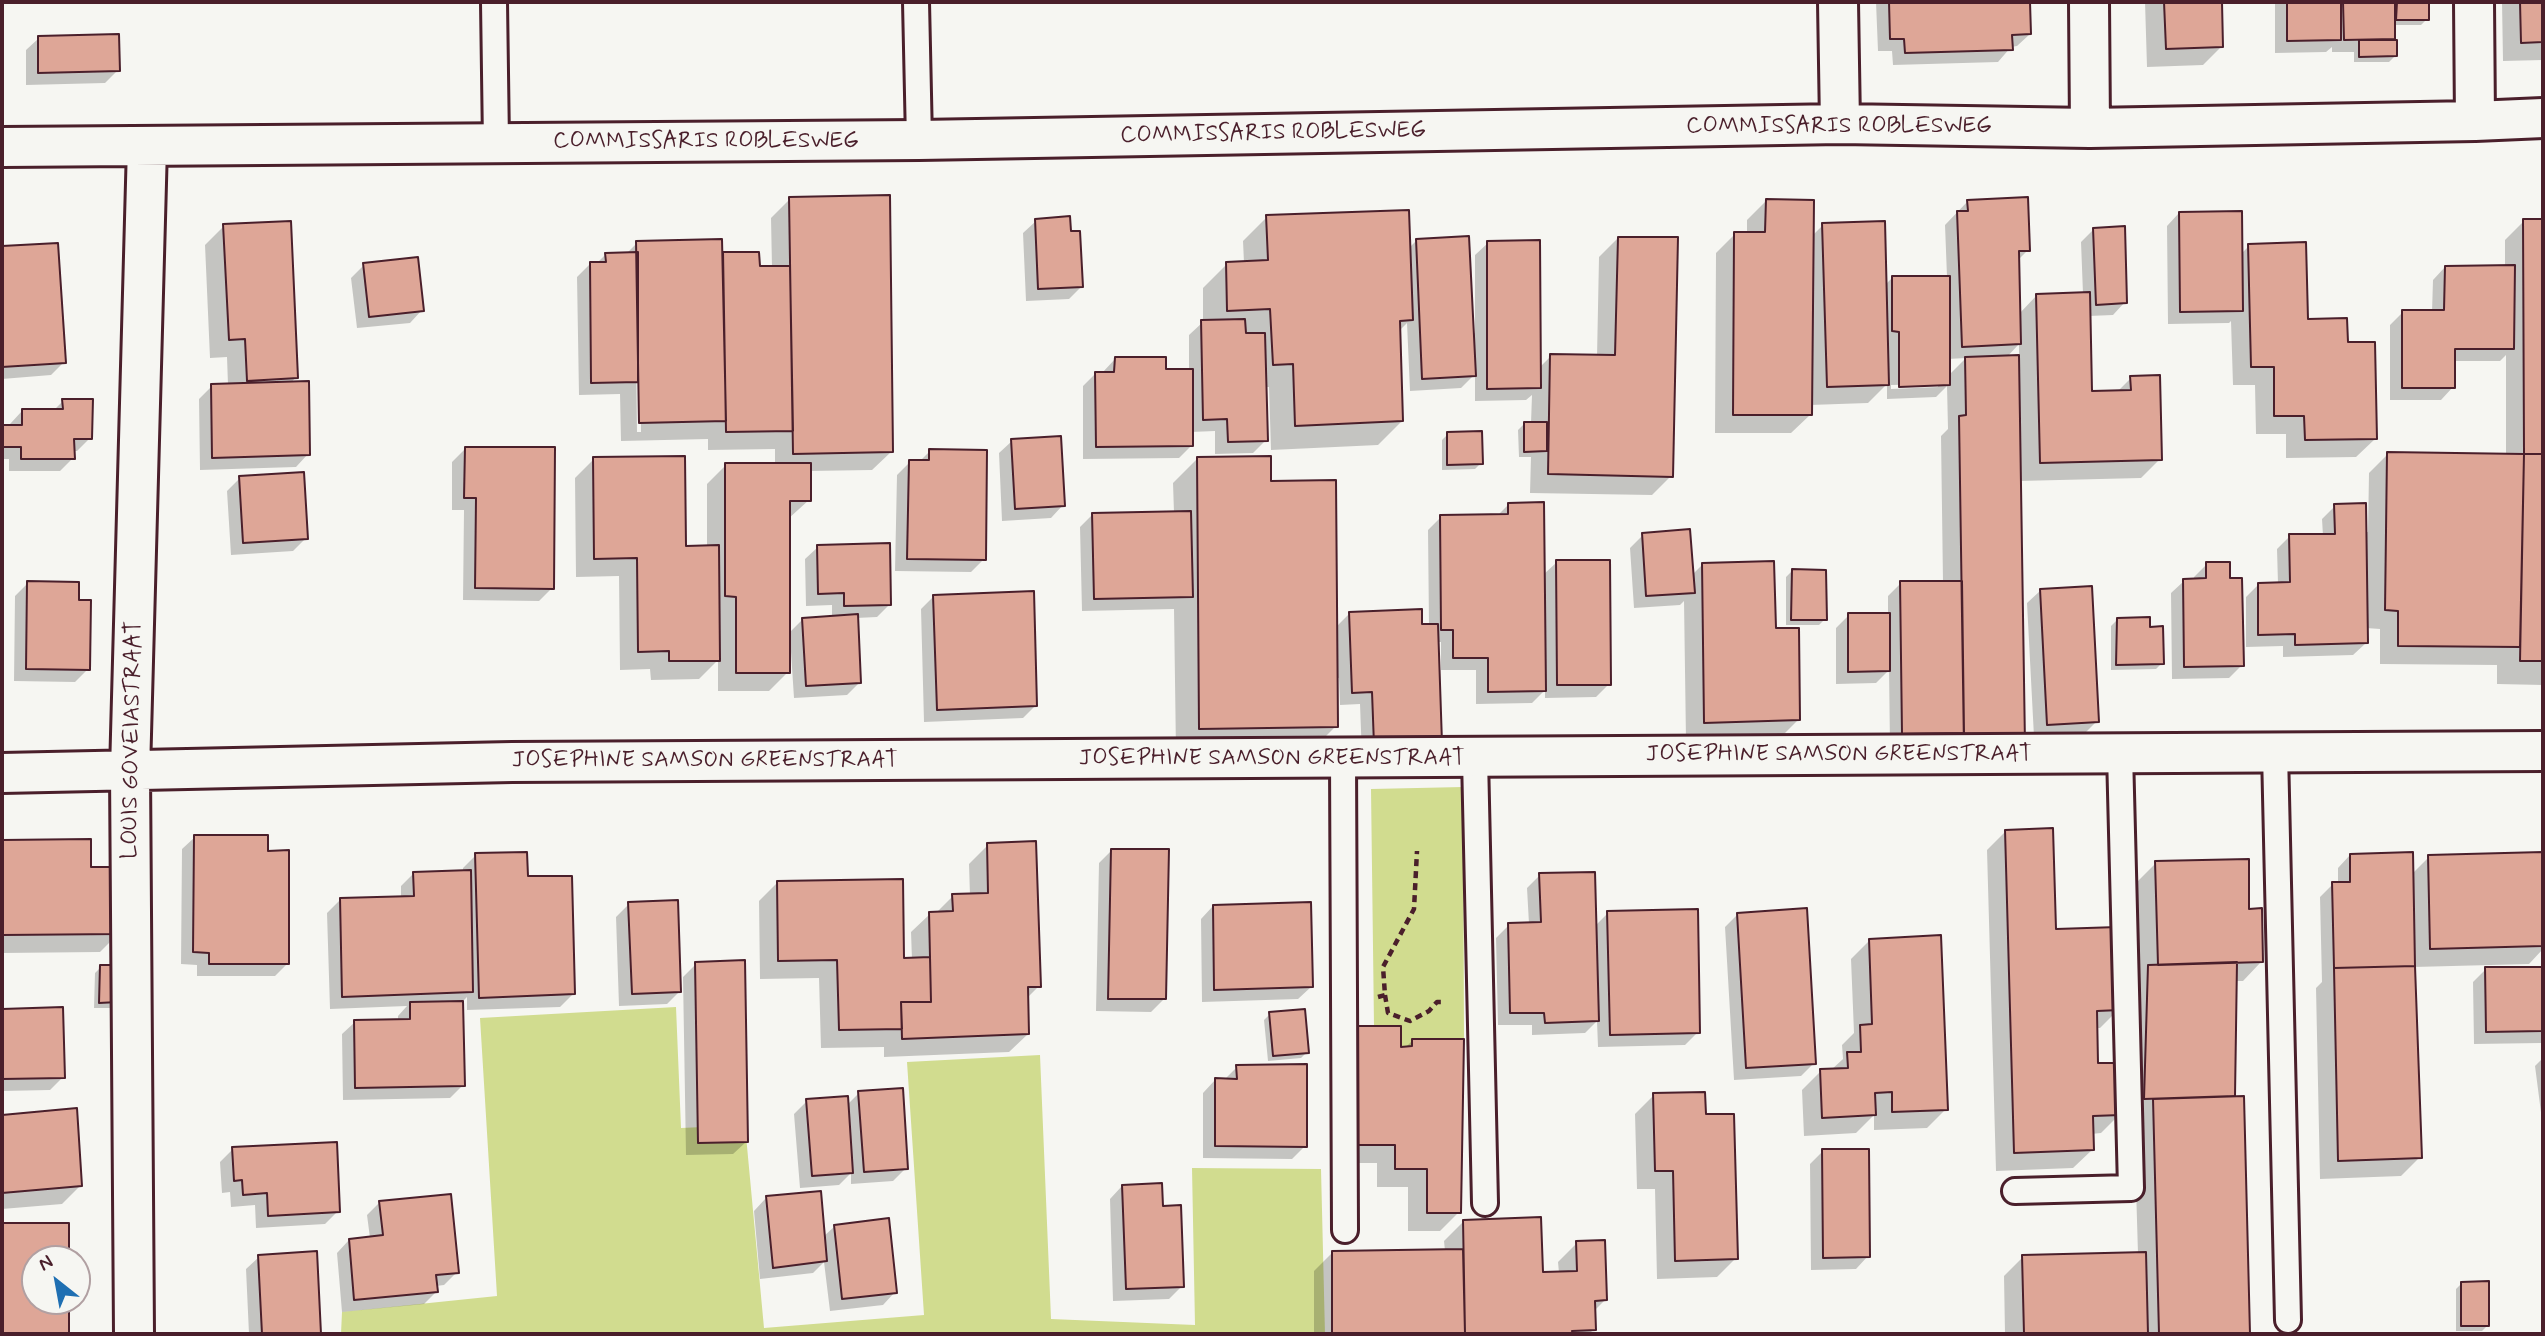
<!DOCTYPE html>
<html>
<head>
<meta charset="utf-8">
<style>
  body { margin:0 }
  #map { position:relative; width:2545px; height:1336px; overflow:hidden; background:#f6f6f2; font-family:Mynerve,sans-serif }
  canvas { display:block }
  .frame { position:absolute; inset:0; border:4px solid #4a1f2b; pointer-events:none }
  .north { position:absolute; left:21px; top:1245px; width:70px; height:70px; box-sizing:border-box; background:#f6f6f2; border:2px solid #b1a0a2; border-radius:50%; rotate:329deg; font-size:19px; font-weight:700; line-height:28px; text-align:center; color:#4a1f2b }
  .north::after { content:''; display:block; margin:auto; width:24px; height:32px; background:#1f6fb2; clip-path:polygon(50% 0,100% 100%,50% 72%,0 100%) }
</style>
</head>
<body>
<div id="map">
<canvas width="2545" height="1336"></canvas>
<div class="frame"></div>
<div class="north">N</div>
</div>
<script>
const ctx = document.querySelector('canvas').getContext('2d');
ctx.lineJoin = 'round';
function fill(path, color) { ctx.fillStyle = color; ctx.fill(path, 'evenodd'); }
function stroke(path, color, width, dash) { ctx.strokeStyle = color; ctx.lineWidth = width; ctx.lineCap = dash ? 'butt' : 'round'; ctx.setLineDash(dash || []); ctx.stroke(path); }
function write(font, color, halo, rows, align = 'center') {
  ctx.font = font + ' Mynerve,sans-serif'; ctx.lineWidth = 5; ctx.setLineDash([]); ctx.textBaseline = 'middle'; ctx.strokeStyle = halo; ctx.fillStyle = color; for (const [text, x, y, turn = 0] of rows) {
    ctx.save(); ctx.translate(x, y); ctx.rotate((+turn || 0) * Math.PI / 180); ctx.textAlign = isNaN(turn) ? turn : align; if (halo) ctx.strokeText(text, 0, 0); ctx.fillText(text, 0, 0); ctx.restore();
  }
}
fill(new Path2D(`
  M1463,787L1464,1039H1413L1412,1046L1401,1047V1027L1374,1026L1371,789Z
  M676,1007L681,1128L745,1125L764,1328L924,1315L907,1062L1040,1055L1051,1319L1195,1325L1192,1168L1321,1169L1325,1334H341L342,1312L497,1296L480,1018Z`), '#d1dc8f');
fill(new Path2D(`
  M1876,2H2028L2030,34L2017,46L2011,47L1998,62L1893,65L1892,51H1878Z
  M2145,2H2220L2222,46L2203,65L2147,67Z
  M2275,2H2427V19L2421,25H2393V39L2389,42L2395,56L2389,62H2354V52H2332V47L2326,52L2275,53Z
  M2502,2H2543V60L2503,61Z
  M39,38L118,70L105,83L26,85V50Z
  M790,199L891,452L872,470L809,471V500L788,519V634L803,619L832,618V605L806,606L805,559L818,547L890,604L877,617L856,618L859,683L847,695L794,698L791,652H788V672L769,691H718V660L699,679L651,680L650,669L620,670L619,576L576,577L575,478L594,459L684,547H707V484L726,465H775V449L708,450V439L621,441L620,394L579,395L577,277L590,264H596L606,254H626L637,243L721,254L757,253L758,268H772L771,218ZM636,355H640L641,432H637Z
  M1766,201L1812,236L1823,225L1885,285L1892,278L1947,277L1945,225L1968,201L2028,250L2017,261L2019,314L2037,295L2083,294L2081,242L2094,229L2125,302L2113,315L2089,316L2091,393L2117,392L2131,378L2160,459L2141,478L2019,481L2024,745L1890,746L1889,670L1876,683L1836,684V628L1849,615H1888V596L1901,583H1943L1941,436L1948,429L1947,386L1936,397L1887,399V384L1868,403L1810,405V415L1791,433H1715L1716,253L1735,234H1747V220ZM2019,344V357L2006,358ZM1966,358L1948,376V359ZM1938,384V387L1891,389V385Z
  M2179,213L2241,254L2249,246L2306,321L2346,344L2375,439L2356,457L2286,458V434H2256L2255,385H2233L2231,321L2229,323L2168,324L2167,226Z
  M1267,217L1408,249L1416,241L1472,333H1475V255L1488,243L1539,368L1551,356L1597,357L1599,257L1618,238L1671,476L1652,495L1530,493L1531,457H1519L1518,430L1524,424L1531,423L1532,395L1526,400L1475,401V374L1461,388L1410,391L1407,323L1398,332L1402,421L1378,445L1271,450L1269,387H1265L1266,440L1253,453L1215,454V431L1191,432L1192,445L1179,458L1083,459V386L1096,373H1102L1115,359L1164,371H1189V335L1203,322V288L1227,264L1244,263L1243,241Z
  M1036,221L1081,287L1069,299L1026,301L1023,233Z
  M2524,221H2543V685L2497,684V665L2380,664V629L2366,628V643L2353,655L2283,657V646L2246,647V597L2259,584H2278L2277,549L2290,536H2323L2322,519L2335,506L2365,532H2368L2369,473L2388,454L2506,455V355L2500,361H2454L2453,387L2441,400H2390V325L2403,312H2432L2433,280L2445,267H2505V240Z
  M224,226L296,377L290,384L308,454L296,467L200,470L199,399L212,386L228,385L227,357L210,358L205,245Z
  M57,244L64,362L51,375L2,379V248Z
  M364,265L422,310L410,323L357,328L351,278Z
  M63,401L90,438L77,451H73V458L60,471H9V459H2V426L10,427V424L22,411H53Z
  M1448,434L1481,463L1475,469L1442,470V440Z
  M1012,441L1063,505L1051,518L1002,521L999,453Z
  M465,449L552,588L539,601L463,600L464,510H452V462Z
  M930,451L984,559L971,572L895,571L897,475L910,462H919Z
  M1197,459L1269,483L1335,628L1350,613L1429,626L1428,530L1441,517L1497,516L1509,504L1543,575L1557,562L1609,684L1596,697L1545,698V690L1532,703L1476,704V670H1441V642H1437L1362,757L1360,704L1340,705L1339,678H1335L1336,726L1312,750L1176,753L1174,609L1082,611L1080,527L1092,515L1174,513L1173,483Z
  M240,478L306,538L293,551L231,555L227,491Z
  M1643,535L1692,575L1702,565L1774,630L1799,719L1780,738L1686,741L1684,601L1680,605L1634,608L1630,548Z
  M2207,564L2228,580L2242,665L2229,678L2172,679L2171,593L2184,581L2194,580V577Z
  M1792,571L1825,619L1819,625H1786V577Z
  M28,583L88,669L75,682L14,681L15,596Z
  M2040,591L2097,721L2084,734L2034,737L2027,603Z
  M934,596L1036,705L1023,718L924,722L921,609Z
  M2117,620L2149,629L2162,663L2156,669L2111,670V626Z
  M2006,831L2055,931L2119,1009L2100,1028H2096L2097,1065L2120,1114L2101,1133L2091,1134L2092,1150L2073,1168L1996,1171L1987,850Z
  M195,837L288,963L275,976H197V965L181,964L182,849Z
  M2,841H89V869L119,933L100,952L2,953Z
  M988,845L1039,986L1027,998L1028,1034L1009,1052L884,1057V1047L821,1048L819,978L760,979L759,901L778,882L902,960H912L911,932L930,914L936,913L953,896H970L969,864Z
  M1111,851L1164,999L1151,1012L1096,1011L1099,863Z
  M2543,854V949L2529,964L2414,967L2420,1157L2401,1176L2320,1179L2316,988L2322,982L2320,897L2333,884H2338V868L2350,855L2412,874L2429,857Z
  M476,855L526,878L573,994L560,1007L467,1010V997L462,1002L463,1085L450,1098L343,1100L342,1034L355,1022L398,1021V1016L407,1006L330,1009L327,913L340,900L401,898V886L414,873L463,872V868Z
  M2156,863L2248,910L2261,962L2243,981H2235L2233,1098L2242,1097L2248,1334H2005L2004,1276L2023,1257L2138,1254L2130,986L2140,976L2137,882Z
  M1540,875L1595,926L1608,913L1698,1032L1685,1045L1598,1047L1597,1021L1585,1033L1532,1035V1025H1498L1496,938L1509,925L1529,924L1527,888Z
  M629,904L680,991L667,1004L619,1006L616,917Z
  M1213,906L1311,987L1298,999L1202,1002L1201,919Z
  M1738,914L1814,1063L1801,1076L1734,1080L1725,927Z
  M1870,940L1946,1109L1927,1128L1874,1130V1115L1856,1133L1804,1136L1802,1090L1821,1071L1831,1070L1843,1059L1842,1045L1854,1033L1851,959Z
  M696,964L746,1142L733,1154L686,1155L683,977Z
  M101,967L116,1001L110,1008H94L95,973Z
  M2543,968V1041L2541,1043L2474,1044L2473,982L2486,969Z
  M62,1009L63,1077L50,1090L2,1091V1011Z
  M1270,1014L1307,1052L1301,1058L1268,1061L1264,1020Z
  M1359,1027L1399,1049L1405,1048L1413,1040L1459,1212L1440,1231H1408V1187H1377V1163H1339L1340,1046Z
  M2543,1058V1128L2535,1066Z
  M1237,1067L1305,1146L1292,1159L1203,1158V1093L1215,1080H1224Z
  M859,1093L906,1168L893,1181L851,1184V1173L839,1185L800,1188L794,1114L807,1101L847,1105Z
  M1654,1095L1736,1258L1717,1277L1657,1279L1655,1189H1637L1635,1114Z
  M75,1110L81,1185L62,1204L2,1209V1117Z
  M233,1149L338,1211L325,1224L256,1228L255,1205L231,1207L230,1192L222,1193L220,1162Z
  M1823,1151L1868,1256L1856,1269L1811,1270L1810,1164Z
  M1122,1186L1161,1208L1182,1286L1169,1299L1113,1301L1110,1199Z
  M766,1198L823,1237L835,1226L895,1292L883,1305L830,1311L824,1262L813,1273L760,1279L754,1211Z
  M380,1202L457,1272L444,1285L436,1286L437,1291L424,1304L342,1312L337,1253L349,1240L370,1238L367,1215Z
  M1463,1222L1541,1274L1559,1273L1558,1262L1577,1243L1605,1300L1594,1311V1329L1589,1334H1314V1271L1333,1252L1445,1251L1444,1241Z
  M2,1225H67V1259H35V1301H67V1334H2Z
  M316,1253L319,1334H249L246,1269L259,1257Z
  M2462,1283L2488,1325L2482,1331H2456V1289Z`), '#0003');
const building = new Path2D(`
  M1889,2H2030L2031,34L2012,35L2013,50L1905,53L1904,39H1890Z
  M2164,2H2222L2223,47L2166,49Z
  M2287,2H2341V40L2287,41Z
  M2343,2H2395V39L2344,40Z
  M2397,2H2429V20H2396Z
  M2520,2H2543V42L2521,43Z
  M119,34L120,71L38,73V36Z
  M2359,40H2397V56L2359,57Z
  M890,195L893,452L793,454L789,197Z
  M2028,197L2030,251H2019L2021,344L1962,347L1957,211H1968L1967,200Z
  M1766,199L1814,200L1812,415H1733L1734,232H1765Z
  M1409,210L1413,320L1400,321L1403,421L1295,426L1293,364L1273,365L1270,309L1227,311L1226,262L1268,260L1266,215Z
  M2242,211L2243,311L2180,312L2179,212Z
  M1070,216L1071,231H1080L1083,287L1038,289L1035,219Z
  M2523,219H2543V454H2524Z
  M291,221L298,378L247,381L245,339L229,340L223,224Z
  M1885,221L1889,385L1827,387L1822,223Z
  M2125,226L2127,303L2096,305L2093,228Z
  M1469,236L1476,376L1422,379L1416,239Z
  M1618,237H1678L1673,477L1548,474L1550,354L1615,355Z
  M722,239L726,421L639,423L636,241Z
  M1540,240L1541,388L1487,389V241Z
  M2306,242L2308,319L2347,318L2348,342H2375L2377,439L2305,440L2304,416H2274V367H2251L2248,244Z
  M58,243L66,363L2,367V246Z
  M638,252V382L591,383L590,262H606L605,253Z
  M723,252H759L760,266H790L793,431L726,432Z
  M418,257L424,311L369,317L363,263Z
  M2515,265L2514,349H2455V388H2402V310H2444L2445,266Z
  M1892,276H1950V385L1899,387V332L1892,331Z
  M2090,292L2092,391L2131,390L2130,376L2160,375L2162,460L2040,463L2036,294Z
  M1245,319L1246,333H1265L1268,441L1228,442L1227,419L1203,420L1201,320Z
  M2019,355L2025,745L1964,747L1959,416L1966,415L1965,357Z
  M1115,357H1166V369H1193V446L1096,447L1095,372H1114Z
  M309,381L310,455L212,458L211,384Z
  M62,399H93L92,439H74L75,459H21V447H2V425H22V409H63Z
  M1524,422H1547V451L1524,452Z
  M1482,431L1483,464L1447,465V432Z
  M1061,436L1065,506L1015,509L1011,439Z
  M465,447H555L554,589L475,588L476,498H464Z
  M929,449L987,450L986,560L907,559L909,460H929Z
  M2387,452L2524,454L2520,647L2398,646V611L2385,610Z
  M2524,454H2543V661H2520Z
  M685,456L686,546L719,545L720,661H669V651L638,652L637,558L594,559L593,457Z
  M1271,456V481L1336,480L1338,727L1199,729L1197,457Z
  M725,463H811V501H790V673H736V597L725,596Z
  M304,472L308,539L243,543L239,476Z
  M1544,502L1546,691L1488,692V658H1453V630H1441L1440,515L1508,514V503Z
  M2366,503L2368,643L2295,645V634L2258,635V583L2290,582L2289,534H2335L2334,504Z
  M1191,511L1193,597L1094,599L1092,513Z
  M1690,529L1695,593L1646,596L1642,533Z
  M890,543L891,605L844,606V593L818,594L817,545Z
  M1556,560H1610L1611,685H1557Z
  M1774,561L1776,628H1799L1800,720L1704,723L1702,563Z
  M2206,562H2230V578H2242L2244,666L2184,667L2183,579L2206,578Z
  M1792,569L1826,570L1827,620H1791Z
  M27,581L79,582V600H91L90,670L26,669Z
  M1900,581H1962L1964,733L1902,734Z
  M2092,586L2099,722L2047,725L2040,589Z
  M1034,591L1037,706L937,710L933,595Z
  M1422,609V624H1438L1442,743L1374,745L1372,692L1352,693L1349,612Z
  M1848,613H1890V671L1848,672Z
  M858,614L861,683L806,686L802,618Z
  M2150,617V627L2163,626L2164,664L2116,665L2117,618Z
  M2053,828L2056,929L2118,927L2120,1010L2097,1011L2098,1063H2120L2121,1115L2093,1116L2094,1150L2014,1153L2005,830Z
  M194,835H268V851L289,850V964H209V953L193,952Z
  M91,839V867H121V934L2,935V840Z
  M1036,841L1041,987H1028L1029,1034L902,1039L901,1002H931L929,912L953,911L952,894L988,893L987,843Z
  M1111,849H1169L1166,999H1108Z
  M527,852L528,876H572L575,994L479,998L475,853Z
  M2413,852L2415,966L2334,968L2332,882H2350V854Z
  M2543,852V946L2430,949L2428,855Z
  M2249,859V909L2262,908L2263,962L2158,965L2155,861Z
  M471,870L473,992L342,997L340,898L414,896L413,872Z
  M1595,872L1599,1021L1545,1023L1544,1013H1510L1508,923L1541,922L1539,873Z
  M903,879L904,958L930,957L931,1002H901L902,1029L839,1030L837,960L778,961L777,881Z
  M678,900L681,992L632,994L628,902Z
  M1311,902L1313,987L1214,990L1213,905Z
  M1807,908L1816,1064L1746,1068L1737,913Z
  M1698,909L1700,1033L1610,1035L1607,911Z
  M1941,935L1948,1110L1892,1112V1092L1875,1093L1876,1115L1822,1118L1820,1069L1848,1068L1847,1052H1861L1860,1025L1872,1024L1869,939Z
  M745,960L748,1142L698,1143L695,962Z
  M2237,962L2235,1096L2144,1099L2148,965Z
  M100,965H118V1002L99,1003Z
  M2415,966L2422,1158L2338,1161L2334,968Z
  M2485,967H2543V1031L2486,1032Z
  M463,1001L465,1086L355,1088L354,1020L410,1019V1002Z
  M63,1007L65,1078L2,1079V1009Z
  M1305,1009L1309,1053L1273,1056L1269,1012Z
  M1358,1026H1401V1047L1412,1046V1039H1464L1461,1213H1427V1169H1395V1145H1357Z
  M1307,1064V1147L1215,1146V1078L1237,1079L1236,1065Z
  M903,1088L908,1169L864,1172L858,1091Z
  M1705,1092L1706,1114H1734L1738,1259L1675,1261L1673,1171H1655L1653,1093Z
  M848,1096L853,1173L812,1176L806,1099Z
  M2244,1096L2250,1334H2159L2153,1099Z
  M77,1108L82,1186L2,1193V1115Z
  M337,1142L340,1212L268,1216L267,1193L243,1195L242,1180L234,1181L232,1147Z
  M1822,1149H1869L1870,1257L1823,1258Z
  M1162,1183L1163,1206L1181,1205L1184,1287L1126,1289L1122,1185Z
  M821,1191L827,1261L773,1268L766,1196Z
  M451,1194L459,1273L436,1275L438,1292L354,1300L349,1239L383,1235L379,1201Z
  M1541,1217L1543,1272L1577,1271L1576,1241L1605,1240L1607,1300L1595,1301L1596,1330L1572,1331L1573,1334H1465L1463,1220Z
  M889,1218L897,1293L842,1299L834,1225Z
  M2,1223H69V1259H35V1301H69V1334H2Z
  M1463,1249L1465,1334H1332V1251Z
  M317,1251L321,1334H262L258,1255Z
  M2146,1252L2148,1334H2024L2022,1255Z
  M2489,1281V1326H2461V1282Z`);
fill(building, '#dea697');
stroke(building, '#4a1f2b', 2);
const lane = new Path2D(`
  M494,2L496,143
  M916,2L919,140
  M2275,752L2288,1320
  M1343,758L1345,1230
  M1475,758L1485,1203
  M2015,1191L2131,1188L2120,753`);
const street = new Path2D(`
  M1838,2L1840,124
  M2089,2L2090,128
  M2474,2L2475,121
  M2,147L919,140L1840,124L2090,128L2475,121L2543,118
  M2,773L512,762L2543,751
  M134,1334L130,771L147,146`);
stroke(lane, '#4a1f2b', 30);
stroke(street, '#4a1f2b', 44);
stroke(new Path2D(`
  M1385,995L1388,1013L1410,1021L1429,1011L1437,1002H1444
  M1378,997L1385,995L1383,967L1414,909L1417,851`), '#4a1f2b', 4.5, [7, 5]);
stroke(lane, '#f6f6f2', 24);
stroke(street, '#f6f6f2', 38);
write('23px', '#4a1f2b', '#f6f6f2', [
  ["COMMISSARIS ROBLESWEG",1839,127],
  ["COMMISSARIS ROBLESWEG",1273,134,-1],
  ["COMMISSARIS ROBLESWEG",706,142],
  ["LOUIS GOVEIASTRAAT",133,740,-89],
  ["JOSEPHINE SAMSON GREENSTRAAT",1839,755],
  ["JOSEPHINE SAMSON GREENSTRAAT",1272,759],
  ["JOSEPHINE SAMSON GREENSTRAAT",705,761]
]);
</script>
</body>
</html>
